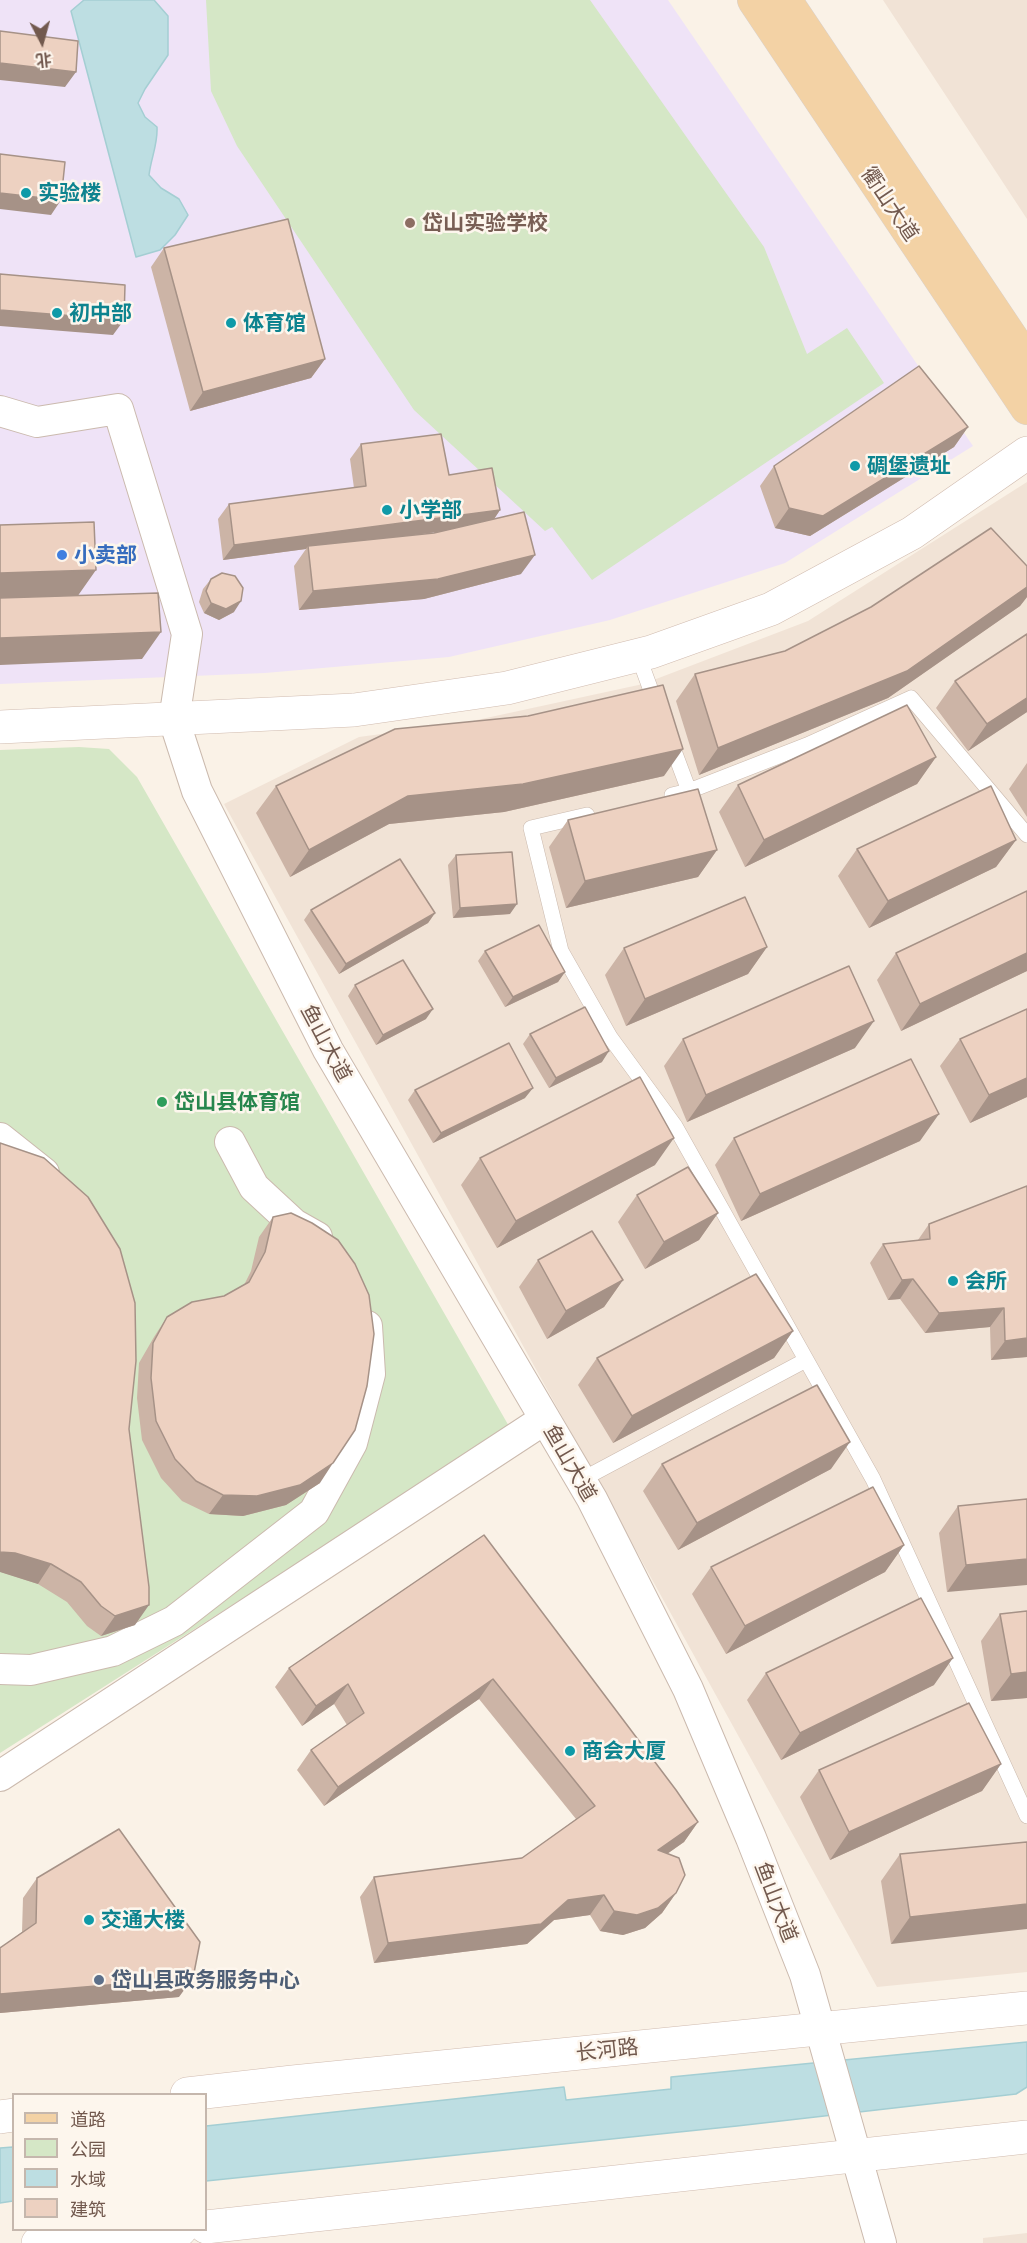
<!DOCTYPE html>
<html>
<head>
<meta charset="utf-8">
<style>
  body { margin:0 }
  #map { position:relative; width:1027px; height:2243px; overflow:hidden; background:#faf2e7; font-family:Ubuntu,"Noto Sans SC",sans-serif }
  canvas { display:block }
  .legend { position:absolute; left:12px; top:2093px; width:195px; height:138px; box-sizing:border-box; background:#fdf6ed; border:2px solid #c5b7ad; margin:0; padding:8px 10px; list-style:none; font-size:18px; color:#72594e }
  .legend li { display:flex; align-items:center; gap:12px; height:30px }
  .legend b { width:30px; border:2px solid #c5b7ad }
  .north { position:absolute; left:12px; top:12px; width:60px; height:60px; -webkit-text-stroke:4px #fdf6ed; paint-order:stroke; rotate:174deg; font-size:16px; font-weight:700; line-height:24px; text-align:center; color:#72594e }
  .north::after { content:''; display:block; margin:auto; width:21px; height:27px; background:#72594e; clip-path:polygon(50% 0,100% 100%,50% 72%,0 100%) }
</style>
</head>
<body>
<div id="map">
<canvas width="1027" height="2243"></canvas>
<ul class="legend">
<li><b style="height:8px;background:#f3d2a5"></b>道路</li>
<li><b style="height:16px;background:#d5e7c6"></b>公园</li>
<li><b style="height:16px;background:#bddee2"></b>水域</li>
<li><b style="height:16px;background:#edd1c1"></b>建筑</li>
</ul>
<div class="north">北</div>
</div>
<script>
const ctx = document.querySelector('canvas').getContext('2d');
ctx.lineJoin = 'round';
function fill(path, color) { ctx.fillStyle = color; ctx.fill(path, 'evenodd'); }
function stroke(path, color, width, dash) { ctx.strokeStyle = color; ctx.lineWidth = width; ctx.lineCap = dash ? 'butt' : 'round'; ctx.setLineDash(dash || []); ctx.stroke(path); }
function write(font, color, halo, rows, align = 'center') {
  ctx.font = font + ' Ubuntu,"Noto Sans SC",sans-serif'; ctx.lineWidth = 5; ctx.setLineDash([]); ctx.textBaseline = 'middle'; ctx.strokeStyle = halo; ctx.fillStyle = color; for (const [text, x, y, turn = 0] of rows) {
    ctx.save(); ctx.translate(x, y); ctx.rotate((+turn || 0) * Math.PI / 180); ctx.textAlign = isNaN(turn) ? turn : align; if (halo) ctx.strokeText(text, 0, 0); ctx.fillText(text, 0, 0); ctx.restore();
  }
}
fill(new Path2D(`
  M883,0H1027V219Z
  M1027,482V1972L877,1987L224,804L359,737L463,723L643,684L808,621Z
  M1027,2233V2243H983V2238Z`), '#f1e3d6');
fill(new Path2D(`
  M0,0H668L973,446L785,563L610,620L449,657L265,673L0,684Z`), '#efe3f7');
fill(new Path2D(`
  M206,0H590L764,247L807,354L847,328L884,383L592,580L552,527L545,531L414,410L237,146L211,91Z
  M79,747L109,749L137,777L510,1428L0,1753V750Z`), '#d5e7c6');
const water = new Path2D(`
  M84,0H154L168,16V55L145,89L138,103L145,117L157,127C158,144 151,158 149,175L161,188L179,199L188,215L175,235L160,250L136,257L71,11Z
  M1027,2042V2087L1016,2094L737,2126L206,2181V2126L564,2087L566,2100L671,2089V2077Z
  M13,2147V2201L0,2203V2148Z`);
fill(water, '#bddee2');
stroke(water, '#a4ced3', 1.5);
const lane = new Path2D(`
  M638,655L657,707
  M670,740L689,791
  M672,795L689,791L807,745L911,698L1027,835
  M587,815L531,828L561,951L610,1037L675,1126L873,1479L1027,1816
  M581,1480L806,1360`);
const street = new Path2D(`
  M0,411L37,422L118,409L187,634L174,720L197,791L328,1050L592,1499L688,1689L751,1838L805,1975L881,2243
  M0,1138L44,1173
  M230,1142L254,1187L294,1224L317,1237
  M0,1669L31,1670L113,1651L174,1621L314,1512L352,1443L370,1374L367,1326
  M0,1776L545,1419`);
const secondary = new Path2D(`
  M0,727L354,710L507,688L651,652L771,609L912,533L1027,453
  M187,2094L293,2082L1027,2008
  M0,2117L14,2115
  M206,2227L1027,2137
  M38,2243L180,2230`);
const primary = new Path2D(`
  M754,0L1027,408
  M785,0L1027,361`);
stroke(lane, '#cbbaae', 16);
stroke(street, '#cbbaae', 32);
stroke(secondary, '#d0bbaf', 34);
stroke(primary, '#d8d1cd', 34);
stroke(lane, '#fff', 15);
stroke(street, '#fff', 30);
stroke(secondary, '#fff', 33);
stroke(primary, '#f3d2a5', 33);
fill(new Path2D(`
  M164,248L325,359L311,378L190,411L151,267Z
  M968,427L954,447L810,536L775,528L760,486L774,466Z
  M361,444L449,475L500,510L494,519L521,574L424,599L299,610L294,566L306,549L223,560L218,519L229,504L354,488L350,459ZM442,531L434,533L401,537Z
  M211,579L234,612L219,620L204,613L199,602L203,589Z
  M1027,587V597L1020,606L888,698L699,775L676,701L695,674L785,651Z
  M1027,634V712L968,751L936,708L955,681Z
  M936,757L917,784L745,867L719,812L738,785Z
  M1027,763V817L1009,789Z
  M664,776L504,812L389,824L290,877L256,813L276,786Z
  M568,820L717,850L698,877L566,908L549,847Z
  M1016,840L996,867L869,928L838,876L857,849Z
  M456,855L510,914L453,918L448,865Z
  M1027,891V971L901,1031L877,980L896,953Z
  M311,910L435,913L428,923L339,974L304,920Z
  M767,947L748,974L626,1026L605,975L624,948Z
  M485,951L565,972L558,982L505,1007L478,961Z
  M355,985L426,1019L376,1045L348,996Z
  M1027,1009V1097L970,1123L940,1066L960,1039Z
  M530,1034L602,1062L549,1088L523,1044Z
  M683,1039L855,1048L687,1122L664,1066Z
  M415,1090L525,1098L433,1143L408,1100Z
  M734,1138L920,1141L741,1221L715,1165Z
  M480,1158L655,1165L497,1248L461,1185Z
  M1027,1186V1357L991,1360L990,1327L925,1333L900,1299L888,1300L870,1263L883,1244L918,1240L929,1224Z
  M637,1195L718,1213L699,1240L645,1269L618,1222Z
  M273,1217L320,1483L286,1505L243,1516L209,1514L182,1501L161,1478L142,1440L137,1398L139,1363L154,1337L167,1317L224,1296L244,1285L251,1271L259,1237Z
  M538,1260L623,1280L604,1307L547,1339L519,1287Z
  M793,1331L774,1358L613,1443L578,1385L597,1358Z
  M129,1429L135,1625L101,1636L87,1626L67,1602L38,1584L1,1572Z
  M662,1464L831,1469L678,1550L643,1491Z
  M1027,1499L947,1592L939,1533L958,1506Z
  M484,1535L698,1822L684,1842L667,1854L676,1893L662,1913L645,1928L623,1935L600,1931L590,1915L554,1920L527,1944L374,1963L360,1897L374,1877L522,1858L576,1819L479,1699L324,1806L297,1770L311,1750L347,1725L334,1704L302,1726L275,1687L289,1668Z
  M904,1545L885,1572L726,1654L692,1594L711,1567Z
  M1027,1611V1698L991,1701L981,1641L1000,1614Z
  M766,1673L934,1685L781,1760L747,1700Z
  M1001,1764L982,1791L830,1860L800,1797L819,1770Z
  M1027,1842L891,1944L881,1881L900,1854Z
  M37,1878L179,1997L0,2013V1948L22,1932L23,1898Z`), '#ccb4a6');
fill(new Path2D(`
  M0,63L76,72L65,87L0,80Z
  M0,193L61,200L51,215L0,209Z
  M0,310L124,320L113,335L0,326Z
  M325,359L311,378L190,411L203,392Z
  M968,427L954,447L810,536L775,528L789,508Z
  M500,510L490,525L308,549V546L306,549L223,560L234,545Z
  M535,555L521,574L424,599L299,610L313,591Z
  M96,570L77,597L0,600V573Z
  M1027,587V597L1020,606L888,698L699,775L718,748Z
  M241,601L234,612L219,620L204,613L211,603Z
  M161,632L142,659L0,665V638Z
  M1027,698V712L968,751L987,724Z
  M683,749L664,776L504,812L389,824L290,877L309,850L408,796Z
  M936,757L917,784L745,867L764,840Z
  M1016,840L996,867L869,928L888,901Z
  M717,850L698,877L566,908L585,881Z
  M517,904L510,914L453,918L460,908Z
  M435,913L428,923L339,974L346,964Z
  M767,947L748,974L626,1026L645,999Z
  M1027,953V971L901,1031L920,1004Z
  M565,972L558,982L505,1007L513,997Z
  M433,1009L426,1019L376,1045L383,1035Z
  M874,1021L855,1048L687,1122L706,1095Z
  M609,1051L602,1062L549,1088L556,1078Z
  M1027,1078V1097L970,1123L989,1095Z
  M533,1088L525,1098L433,1143L441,1133Z
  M939,1114L920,1141L741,1221L760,1194Z
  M674,1138L655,1165L497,1248L516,1221Z
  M718,1213L699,1240L645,1269L664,1242Z
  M913,1279L900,1299L888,1300L902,1280Z
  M623,1280L604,1307L547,1339L566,1311Z
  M1004,1308L990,1327L925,1333L939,1313Z
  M793,1331L774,1358L613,1443L632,1416Z
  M1027,1338V1357L991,1360L1005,1341Z
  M850,1442L831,1469L678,1550L697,1523Z
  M333,1463L320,1483L286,1505L243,1516L209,1514L223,1495Z
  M904,1545L885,1572L726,1654L745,1626Z
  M0,1552L15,1553L51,1564L38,1584L0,1572Z
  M1027,1559V1585L947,1592L966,1565Z
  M149,1605L135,1625L101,1636L115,1616Z
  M953,1658L934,1685L781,1760L800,1733Z
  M1027,1672V1698L991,1701L1011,1674Z
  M493,1679L479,1699L324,1806L338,1787Z
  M348,1684L334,1704L302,1726L316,1706Z
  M1001,1764L982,1791L830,1860L849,1832Z
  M698,1822L684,1842L644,1870L658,1850Z
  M676,1893L662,1913L645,1928L623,1935L600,1931L614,1911Z
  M604,1895L590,1915L554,1920L527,1944L374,1963L388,1943L568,1900Z
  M1027,1904V1929L891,1944L910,1917Z
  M193,1978L179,1997L0,2013V1994Z`), '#a69287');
const building = new Path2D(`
  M0,31L78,41L76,72L0,63Z
  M0,154L65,162L61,200L0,193Z
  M288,219L325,359L203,392L164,248Z
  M0,274L125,285L124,320L0,310Z
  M919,366L968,427L823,516L789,508L774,466Z
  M441,434L449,475L492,468L500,510L234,545L229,504L366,486L361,444Z
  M524,512L535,555L438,579L313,591L308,546L434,533Z
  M94,522L96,570L0,573V525Z
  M991,528L1027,566V587L907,671L718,748L695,674L785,651L871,607Z
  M222,573L235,576L243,588L241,601L226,609L211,603L206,591L211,579Z
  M158,593L161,632L0,638V598Z
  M1027,634V698L987,724L955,681Z
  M663,685L683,749L523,784L408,796L309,850L276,786L395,729L528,716Z
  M907,705L936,757L764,840L738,785Z
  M991,786L1016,840L888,901L857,849Z
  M698,789L717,850L585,881L568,820Z
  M512,852L517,904L460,908L456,855Z
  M400,859L435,913L346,964L311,910Z
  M1027,891V953L920,1004L896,953Z
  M745,897L767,947L645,999L624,948Z
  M539,925L565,972L513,997L485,951Z
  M403,960L433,1009L383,1035L355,985Z
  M849,966L874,1021L706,1095L683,1039Z
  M585,1007L609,1051L556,1078L530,1034Z
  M1027,1009V1078L989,1095L960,1039Z
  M509,1043L533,1088L441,1133L415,1090Z
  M911,1059L939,1114L760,1194L734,1138Z
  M640,1077L674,1138L516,1221L480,1158Z
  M0,1143L44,1158L88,1197L120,1249L135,1303L136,1361L129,1429L149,1587V1605L115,1616L101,1606L81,1582L51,1564L15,1553L0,1552Z
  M688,1167L718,1213L664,1242L637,1195Z
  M1027,1186V1338L1005,1341L1004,1308L939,1313L913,1279L902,1280L883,1244L930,1239L929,1224Z
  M291,1213L312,1223L338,1240L355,1264L369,1295L374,1334L367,1386L355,1430L333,1463L300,1485L257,1496L223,1495L196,1481L175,1459L156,1421L151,1378L153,1343L167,1317L192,1302L224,1296L249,1282L265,1252L273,1217Z
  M592,1231L623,1280L566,1311L538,1260Z
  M756,1274L793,1331L632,1416L597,1358Z
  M817,1385L850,1442L697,1523L662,1464Z
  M873,1487L904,1545L745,1626L711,1567Z
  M1027,1499V1559L966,1565L958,1506Z
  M484,1535L676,1790L698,1822L658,1850L679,1858L685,1875L676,1893L658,1908L637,1915L614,1911L604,1895L568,1900L541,1924L388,1943L374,1877L522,1858L595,1806L493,1679L338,1787L311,1750L364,1713L348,1684L316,1706L289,1668Z
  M921,1598L953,1658L800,1733L766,1673Z
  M1027,1611V1672L1011,1674L1000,1614Z
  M969,1703L1001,1764L849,1832L819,1770Z
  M119,1829L200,1942L193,1978L0,1994V1948L36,1923L37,1878Z
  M1027,1842V1904L910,1917L900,1854Z`);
fill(building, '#edd1c1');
stroke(building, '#a69287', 1.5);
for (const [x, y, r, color] of [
  [26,193,6,"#0f9aa8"],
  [410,223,6,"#8d6e63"],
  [57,313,6,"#0f9aa8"],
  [231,323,6,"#0f9aa8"],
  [855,466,6,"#0f9aa8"],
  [387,510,6,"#0f9aa8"],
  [62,555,6,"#3f7fe0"],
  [162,1102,6,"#2e9e5b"],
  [953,1281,6,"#0f9aa8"],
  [570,1751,6,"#0f9aa8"],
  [89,1920,6,"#0f9aa8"],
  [99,1980,6,"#5c6f8a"]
]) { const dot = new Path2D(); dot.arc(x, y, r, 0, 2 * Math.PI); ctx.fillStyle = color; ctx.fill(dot); stroke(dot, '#fdf6ed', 2); }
write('bold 21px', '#0d838f', '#fdf6ed', [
  ["实验楼",38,193],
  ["初中部",69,313],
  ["体育馆",243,323],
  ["碉堡遗址",867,466],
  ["小学部",399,510],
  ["会所",965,1281],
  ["商会大厦",582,1751],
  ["交通大楼",101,1920]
], 'left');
write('21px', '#72594e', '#fdf6ed', [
  ["衢山大道",890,204,56],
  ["鱼山大道",326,1043,62],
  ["鱼山大道",570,1463,60],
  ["鱼山大道",776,1902,69],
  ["长河路",607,2050,-6]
]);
write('bold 21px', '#785e54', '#fdf6ed', [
  ["岱山实验学校",422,223]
], 'left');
write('bold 21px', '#366cbe', '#fdf6ed', [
  ["小卖部",74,555]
], 'left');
write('bold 21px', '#27864d', '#fdf6ed', [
  ["岱山县体育馆",174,1102]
], 'left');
write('bold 21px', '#4e5e75', '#fdf6ed', [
  ["岱山县政务服务中心",111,1980]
], 'left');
</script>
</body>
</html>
